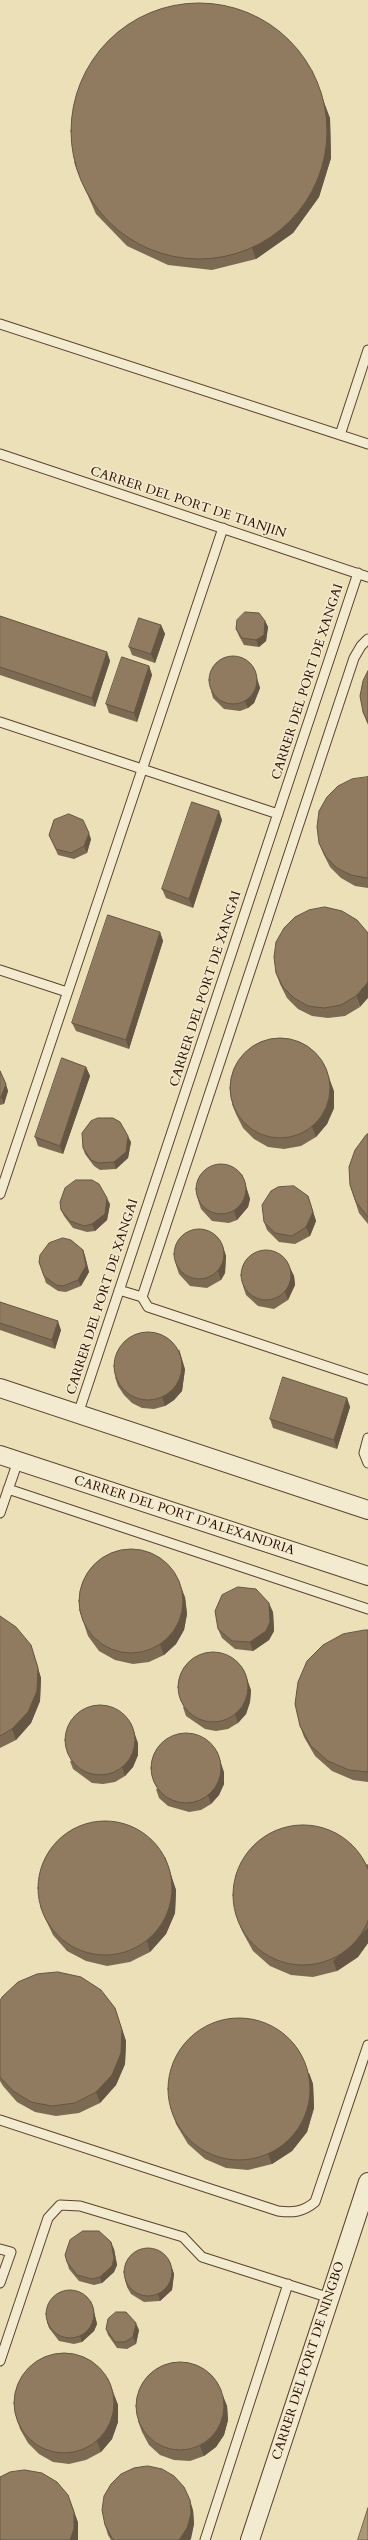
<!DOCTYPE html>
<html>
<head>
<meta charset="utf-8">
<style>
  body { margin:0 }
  canvas { display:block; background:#ebe0b7 }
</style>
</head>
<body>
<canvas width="368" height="2540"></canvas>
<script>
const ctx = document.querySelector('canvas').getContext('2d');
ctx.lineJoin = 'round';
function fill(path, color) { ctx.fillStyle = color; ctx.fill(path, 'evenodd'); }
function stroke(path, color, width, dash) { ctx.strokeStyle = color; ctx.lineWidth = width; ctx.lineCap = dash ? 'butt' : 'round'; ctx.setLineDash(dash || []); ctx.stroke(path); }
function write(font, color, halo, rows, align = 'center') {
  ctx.font = font + ' Cardo,serif'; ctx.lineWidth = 3; ctx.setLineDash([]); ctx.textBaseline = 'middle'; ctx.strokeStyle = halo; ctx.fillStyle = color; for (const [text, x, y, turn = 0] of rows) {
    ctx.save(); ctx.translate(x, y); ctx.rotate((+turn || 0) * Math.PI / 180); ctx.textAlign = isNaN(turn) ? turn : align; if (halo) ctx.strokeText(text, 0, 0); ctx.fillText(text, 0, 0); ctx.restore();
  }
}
const water = new Path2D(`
  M368,2508V2540H358Z`);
fill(water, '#aa9979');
stroke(water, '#786149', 1);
const lane = new Path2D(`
  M0,324L368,444
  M340,435L368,350
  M0,454L368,577
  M0,722L278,814
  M0,970L67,992
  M0,1194L223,528
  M119,1290L142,1297L148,1307L368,1380
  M142,1297L354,658L361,646L368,639
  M78,1414L358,573
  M368,1438L364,1453L368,1463
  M8,1489L368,1609
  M0,1513L18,1461
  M0,2120L278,2211C293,2213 303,2212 315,2202L368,2045
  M0,2249L11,2252L0,2283
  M0,2361L48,2218L60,2205L80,2206L183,2237L202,2257L330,2298
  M205,2540L288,2284`);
const street = new Path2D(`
  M0,1388L368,1510
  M0,1455L368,1576
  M250,2540L368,2182`);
stroke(lane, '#5c422e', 11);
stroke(street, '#5c422e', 20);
stroke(lane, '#f2ebd0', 9);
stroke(street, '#f2ebd0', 18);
fill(new Path2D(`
  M330,118L331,158L319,197L293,233L256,259L212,270L168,265L127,246L96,214L78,173L74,162Z
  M0,616L107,652L110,661L95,707L0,675Z
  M265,621L268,627L266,641L259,647L244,645L239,636L236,629Z
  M161,625L165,634L155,663L132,655L129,647Z
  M149,666L152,675L137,722L109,713L106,704Z
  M368,671V725L363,712Z
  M255,672L260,688L254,703L248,708L240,711L224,709L213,698L211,691Z
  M368,777V888L355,886L341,878L330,867L323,853L319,843Z
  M222,820L193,908L166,898L162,889Z
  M49,835L91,839L87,853L74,859L58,855Z
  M325,907L360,1007L345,1016L328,1018L312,1016L298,1009L287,998L280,984L276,973Z
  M160,932L163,941L129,1049L76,1031L72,1023Z
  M86,1067L90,1076L63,1154L38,1146L35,1137Z
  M0,1071L8,1091L4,1104L0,1105Z
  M334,1091V1108L327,1124L316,1137L301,1146L284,1149L268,1147L254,1139L243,1128L236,1114L232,1104Z
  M368,1134V1224L359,1213L350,1185Z
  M131,1142L128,1158L116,1169L100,1170L94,1166L85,1154L83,1148Z
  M245,1183L250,1199L248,1207L237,1220L229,1223L212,1221L201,1209L198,1200Z
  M308,1196L316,1221L310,1236L295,1244L279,1242L267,1230L264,1222Z
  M110,1204L107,1220L95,1231L87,1232L73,1228L64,1216L61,1210Z
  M223,1247L226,1256L225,1273L221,1280L207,1288L190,1286L179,1274L176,1265Z
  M83,1250L85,1256L89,1272L81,1286L66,1292L58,1291L46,1283L39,1262Z
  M290,1268L294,1276L295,1285L288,1300L274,1309L258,1306L246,1295L243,1286Z
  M0,1302L61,1330L55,1349L0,1330Z
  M185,1369L182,1391L174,1400L165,1406L154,1409L142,1408L132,1403L124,1395L118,1386L115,1377Z
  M347,1398L350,1407L337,1449L273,1428L270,1419Z
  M185,1597L187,1614L184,1630L176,1644L164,1655L149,1662L133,1664L115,1660L99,1651L88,1636L79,1609Z
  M273,1612L274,1631L269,1640L253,1651L235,1649L222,1638L218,1629Z
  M0,1616L34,1656L41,1678L40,1701L31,1723L16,1740L0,1748Z
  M368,1630V1782L353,1780L332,1771L315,1756L304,1737L300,1726Z
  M251,1690L250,1702L246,1714L238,1723L228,1729L216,1731L205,1729L186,1716L183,1707Z
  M138,1743V1755L133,1767L125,1776L115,1782L103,1784L92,1783L73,1769L70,1761Z
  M224,1772V1784L219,1795L211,1804L201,1810L189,1812L168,1806L159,1798L156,1789Z
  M165,1857L176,1890L175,1913L166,1934L150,1952L130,1962L107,1966L86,1961L67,1951L53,1935L44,1916L40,1906Z
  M368,1864V1943L358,1957L337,1971L313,1977L291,1975L270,1966L253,1951L242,1931L238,1921Z
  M0,2001L115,2008L126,2041L125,2064L116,2085L100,2103L79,2113L56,2116L35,2112L17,2102L3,2086L0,2081Z
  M309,2073L313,2084L314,2108L307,2132L292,2151L272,2164L248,2170L226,2168L205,2159L188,2144L176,2124L173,2114Z
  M114,2249L117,2265L114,2272L102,2283L94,2285L79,2281L69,2269L67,2262Z
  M169,2260L174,2274L172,2290L160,2301L144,2302L131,2294L127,2287L125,2280Z
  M93,2308L97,2324L94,2331L82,2342L74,2344L59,2341L49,2328L47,2322Z
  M106,2329L139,2330L136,2344L127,2349L117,2348L108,2335Z
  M108,2378L118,2405V2422L112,2439L101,2452L86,2460L69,2464L53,2462L39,2454L28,2443L20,2429L17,2419Z
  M223,2396L227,2406L228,2420L224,2435L216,2447L204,2456L190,2461L174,2460L160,2455L149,2445L142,2432L138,2421Z
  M193,2510L194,2524L190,2540H111L108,2535L105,2525Z`), '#7c6a53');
fill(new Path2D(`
  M312,70L330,118L331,158L319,197L293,233L256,259L252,248Z
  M265,621L268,627L266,641L259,647L256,640Z
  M161,625L165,634L155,663L151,654Z
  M107,652L110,661L95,707L92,698Z
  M149,666L152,675L137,722L134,713Z
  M255,672L260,688L254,703L248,708L245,701Z
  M219,811L222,820L193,908L189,899Z
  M89,833L91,839L87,853L84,846Z
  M160,932L163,941L129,1049L126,1040Z
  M368,982V998L360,1007L356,996Z
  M324,1064L334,1091V1108L327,1124L316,1137L312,1127Z
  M86,1067L90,1076L63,1154L60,1146Z
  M6,1084L8,1091L4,1104L1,1097Z
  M128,1136L131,1142L128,1158L116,1169L114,1162Z
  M242,1174L250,1199L248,1207L237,1220L234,1211Z
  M308,1196L316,1221L310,1236L306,1227Z
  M107,1198L110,1204L107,1220L95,1231L92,1224Z
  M223,1247L226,1256L225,1273L221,1280L218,1271Z
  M83,1250L85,1256L89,1272L81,1286L78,1280Z
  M290,1268L294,1276L295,1285L288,1300L285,1292Z
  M58,1321L61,1330L55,1349L52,1340Z
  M179,1349L185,1369L182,1391L174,1400L165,1406L162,1397Z
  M347,1398L350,1407L337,1449L334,1440Z
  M181,1587L185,1597L187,1614L184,1630L176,1644L164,1655L160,1644Z
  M269,1603L273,1612L274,1631L269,1640L253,1651L250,1642Z
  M31,1645L41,1678L40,1701L31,1723L16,1740L12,1729Z
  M244,1670L251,1690L250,1702L246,1714L238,1723L235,1714Z
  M131,1723L138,1743V1755L133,1767L125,1776L122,1767Z
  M217,1751L224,1772V1784L219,1795L211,1804L208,1795Z
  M165,1857L176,1890L175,1913L166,1934L150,1952L147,1941Z
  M368,1928V1943L358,1957L337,1971L333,1961Z
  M115,2008L126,2041L125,2064L116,2085L100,2103L96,2092Z
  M309,2073L313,2084L314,2108L307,2132L292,2151L272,2164L268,2154Z
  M111,2242L114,2249L117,2265L114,2272L102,2283L100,2277Z
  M172,2268L174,2274L172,2290L160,2301L158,2294Z
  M91,2301L93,2308L97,2324L94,2331L82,2342L80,2336Z
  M136,2323L139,2330L136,2344L133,2337Z
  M114,2395L118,2405V2422L112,2439L101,2452L97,2441Z
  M223,2396L227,2406L228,2420L224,2435L216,2447L204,2456L200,2446Z
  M68,2495L78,2522V2540H70Z
  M190,2500L193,2510L194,2524L191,2539L190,2540H179Z`), '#655643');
const building = new Path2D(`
  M71 131a128 128 0 1 1 256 0a128 128 0 1 1-256 0Z
  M245,612L259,613L265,621L264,635L256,640L242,638L236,629L237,620Z
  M0,616L107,652L92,698L0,667Z
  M139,618L161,625L151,654L129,647Z
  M209 680a24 24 0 1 1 48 0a24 24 0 1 1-48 0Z
  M122,657L149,666L134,713L106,704Z
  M368,671V723L363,712L360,696L363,681Z
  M368,777V878H367L351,875L337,868L326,857L319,843L317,827L319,811L327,797L338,786L352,779Z
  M192,802L219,811L189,899L162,889Z
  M69,814L83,820L89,833L84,846L71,853L56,849L49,835L54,820Z
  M325,907L342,911L357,920L368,933V982L356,996L341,1005L324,1008L308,1006L294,998L283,987L276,973L274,957L276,942L284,928L295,917L309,910Z
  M108,915L160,932L126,1040L72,1023Z
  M230 1088a50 50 0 1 1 100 0a50 50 0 1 1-100 0Z
  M62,1058L86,1067L60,1146L35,1137Z
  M0,1071L6,1084L1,1097L0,1098Z
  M98,1118H113L120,1122L128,1136L126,1152L114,1162L98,1163L91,1160L83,1148L82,1133L91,1121Z
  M368,1134V1217L356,1202L350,1185L349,1167L355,1150L366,1135Z
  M196 1189a25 25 0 1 1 50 0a25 25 0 1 1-50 0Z
  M76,1180H92L99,1184L107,1198L105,1214L92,1224L84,1226L70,1221L61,1210L60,1202L65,1188Z
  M294,1186L308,1196L313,1212L306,1227L292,1236L275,1233L264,1222L262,1205L271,1191L278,1187Z
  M174 1254a25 25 0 1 1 50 0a25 25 0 1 1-50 0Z
  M63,1238L71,1240L83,1250L86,1266L78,1280L63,1286L56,1285L44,1276L39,1262L40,1255L49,1243Z
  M241 1275a25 25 0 1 1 50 0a25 25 0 1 1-50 0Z
  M0,1302L58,1321L52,1340L0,1323Z
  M114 1366a34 34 0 1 1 68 0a34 34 0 1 1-68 0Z
  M283,1377L347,1398L334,1440L270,1419Z
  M79 1601a52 52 0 1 1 104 0a52 52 0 1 1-104 0Z
  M238,1587L256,1589L269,1603L270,1622L266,1631L250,1642L232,1641L218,1629L215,1611L222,1595Z
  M0,1616L16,1627L31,1645L38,1668L37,1691L28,1712L12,1729L0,1736Z
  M365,1630H368V1772L349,1770L328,1761L311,1746L300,1726L295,1704L298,1682L307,1661L323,1645L343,1634Z
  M178 1687a35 35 0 1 1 70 0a35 35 0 1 1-70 0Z
  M65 1740a35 35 0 1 1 70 0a35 35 0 1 1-70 0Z
  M151 1768a35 35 0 1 1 70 0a35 35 0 1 1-70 0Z
  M38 1888a67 67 0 1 1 134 0a67 67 0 1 1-134 0Z
  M233 1895a70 70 0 1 1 140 0a70 70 0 1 1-140 0Z
  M58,1972L81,1977L101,1990L115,2008L122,2030L121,2053L112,2075L96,2092L75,2103L52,2106L31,2102L13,2091L0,2077V2001L2,1997L18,1982L37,1974Z
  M168 2089a71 71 0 1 1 142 0a71 71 0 1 1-142 0Z
  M83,2231H99L111,2242L114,2258L112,2266L100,2277L92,2279L77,2275L67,2262L65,2255L70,2240Z
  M124 2272a24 24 0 1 1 48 0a24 24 0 1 1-48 0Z
  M46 2314a24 24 0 1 1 48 0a24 24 0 1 1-48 0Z
  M116,2312H126L136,2323L133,2337L125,2342H115L106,2329L108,2319Z
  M14 2403a50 50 0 1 1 100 0a50 50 0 1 1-100 0Z
  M136 2406a44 44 0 1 1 88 0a44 44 0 1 1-88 0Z
  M148,2466L162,2469L174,2476L184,2487L190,2500L191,2514L187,2528L179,2540H114L112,2538L105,2525L102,2510L104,2496L111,2484L121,2474L134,2468Z
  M25,2470L42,2473L57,2482L68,2495L74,2512V2529L70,2540H0V2477L10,2472Z`);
fill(building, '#907b60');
stroke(building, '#655643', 1);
write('13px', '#2d0e01', '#f2ebd0', [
  ["CARRER DEL PORT DE TIANJIN",188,503,18],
  ["CARRER DEL PORT DE XANGAI",308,682,-72],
  ["CARRER DEL PORT DE XANGAI",206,989,-72],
  ["CARRER DEL PORT DE XANGAI",103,1297,-72],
  ["CARRER DEL PORT D'ALEXANDRIA",184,1516,18],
  ["CARRER DEL PORT DE NINGBO",309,2361,-72]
]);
</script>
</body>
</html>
